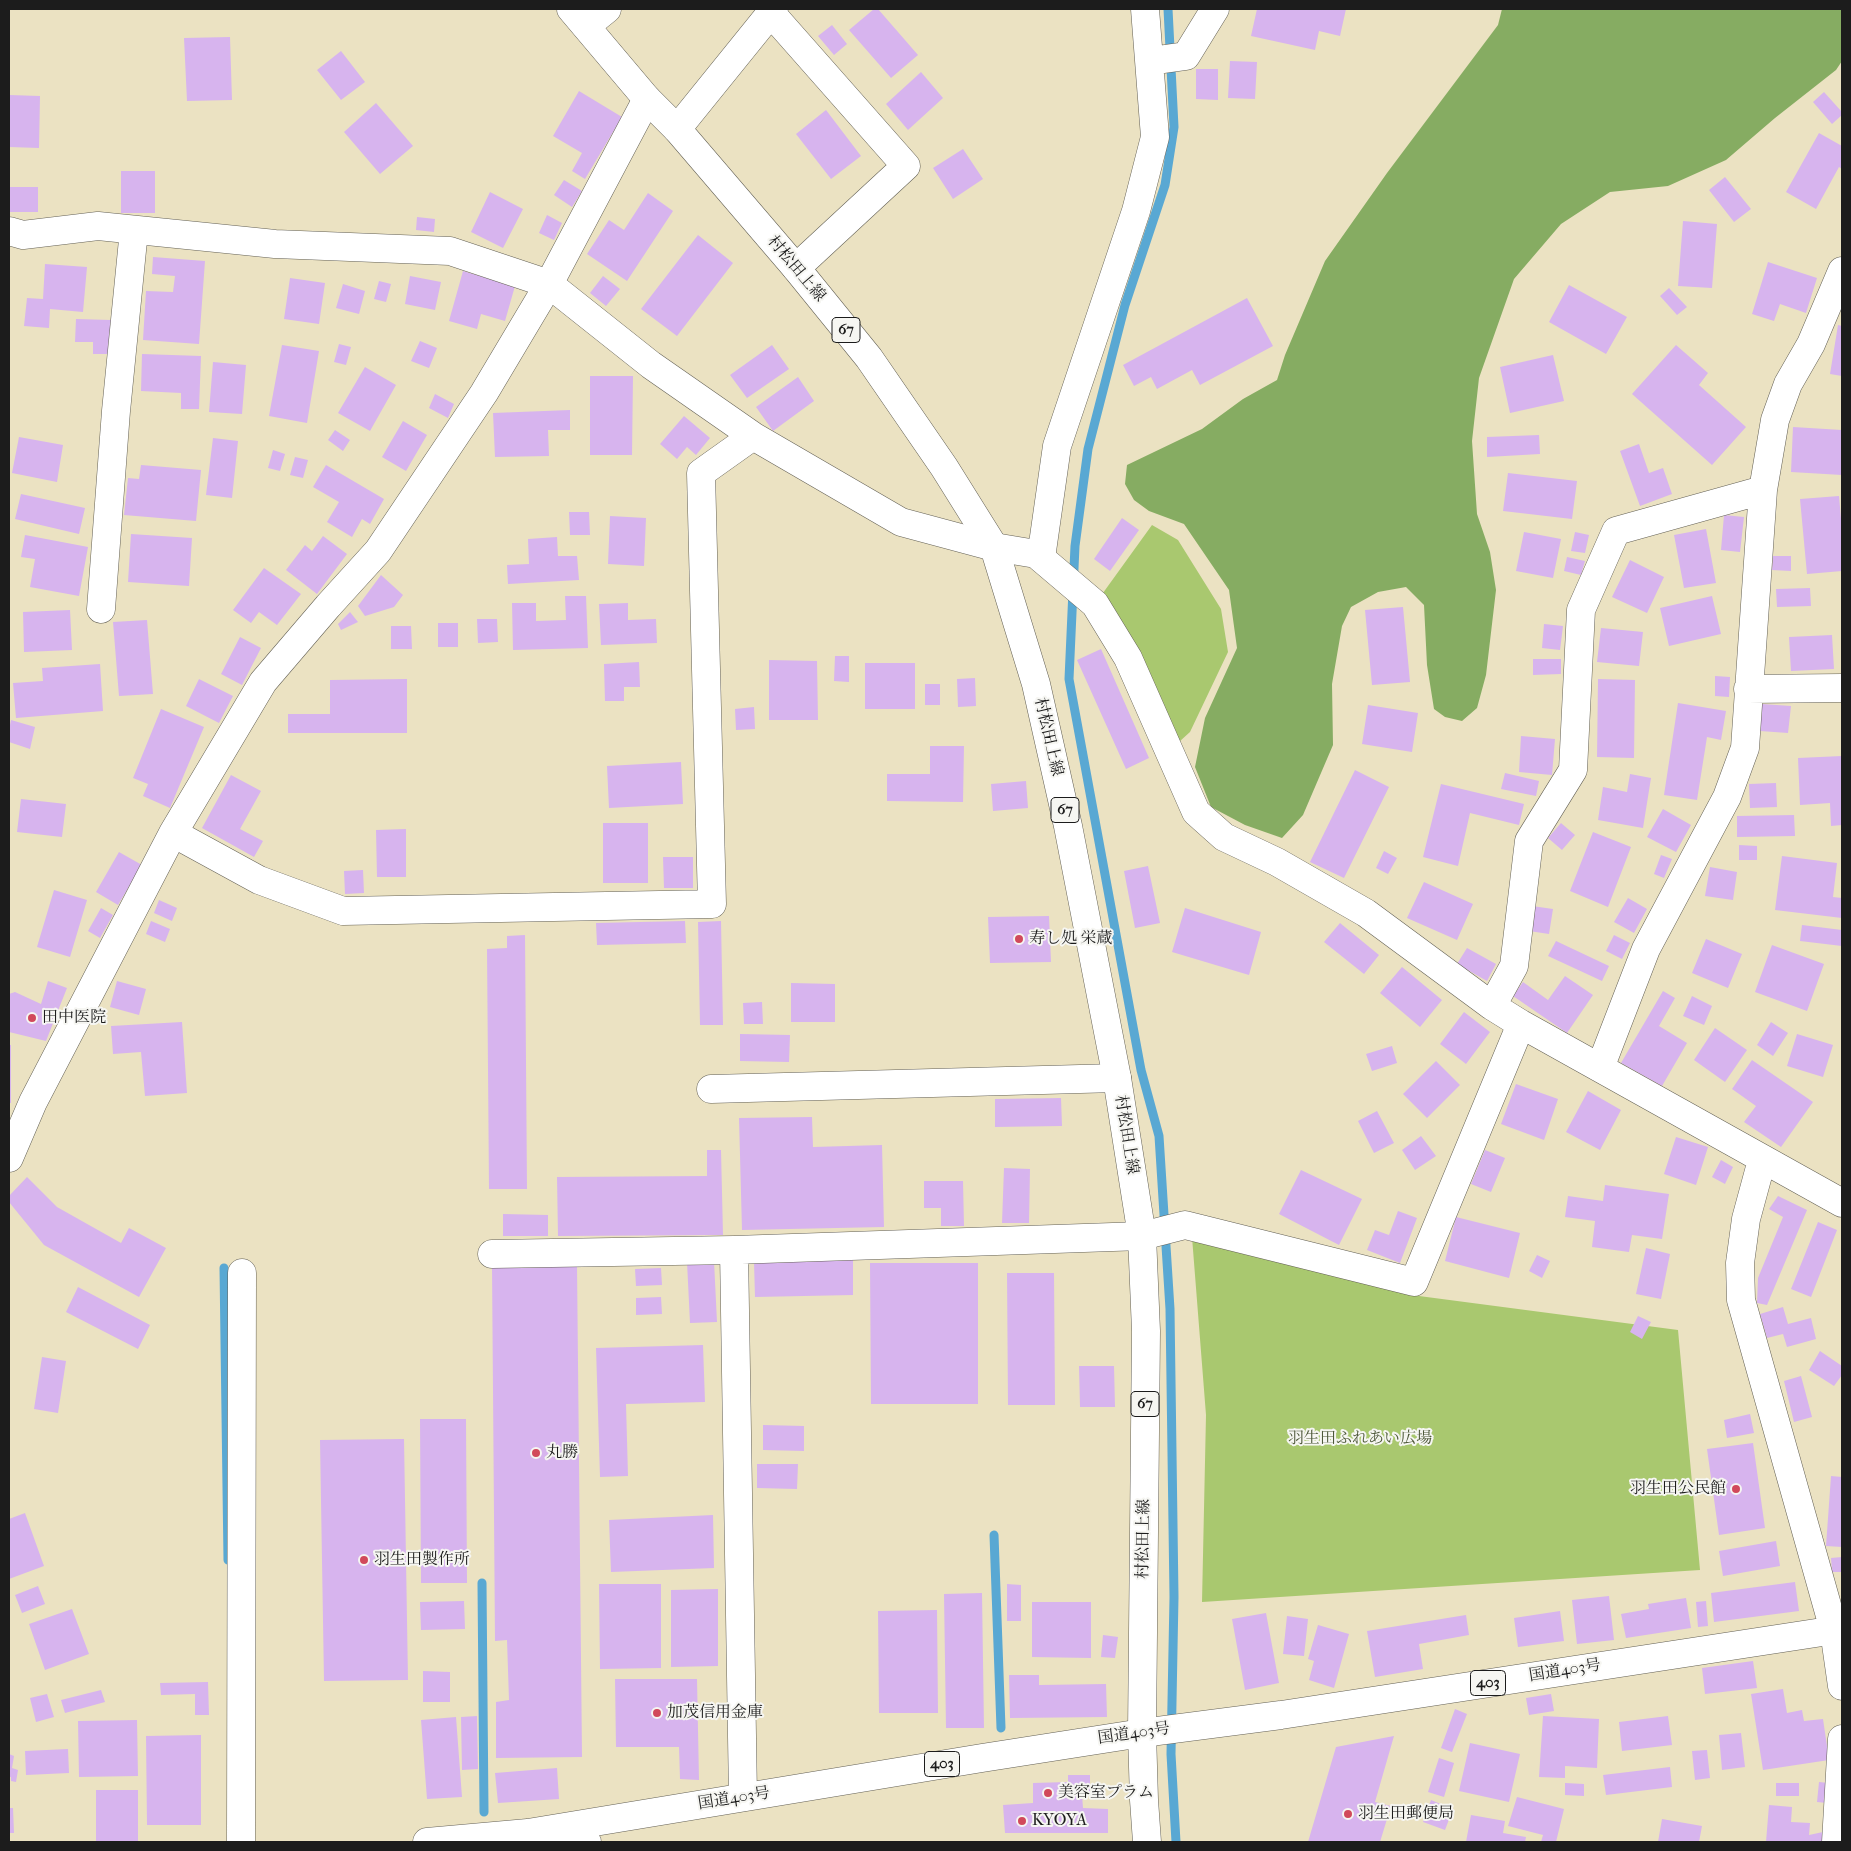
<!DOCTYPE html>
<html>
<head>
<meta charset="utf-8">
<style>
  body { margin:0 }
  #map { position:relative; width:1851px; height:1851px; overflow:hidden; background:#ebe2c2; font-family:"IM FELL French Canon",serif }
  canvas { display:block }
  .frame { position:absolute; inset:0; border:10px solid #1c1c1c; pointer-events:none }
</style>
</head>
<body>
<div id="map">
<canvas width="1851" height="1851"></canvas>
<div class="frame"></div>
</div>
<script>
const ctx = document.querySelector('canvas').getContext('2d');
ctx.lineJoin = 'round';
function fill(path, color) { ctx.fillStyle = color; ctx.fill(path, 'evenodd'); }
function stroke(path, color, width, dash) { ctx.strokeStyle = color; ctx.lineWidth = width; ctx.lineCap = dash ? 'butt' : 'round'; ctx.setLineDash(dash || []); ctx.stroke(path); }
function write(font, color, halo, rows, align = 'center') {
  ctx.font = font + ' "IM FELL French Canon","Noto Serif JP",serif'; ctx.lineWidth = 4; ctx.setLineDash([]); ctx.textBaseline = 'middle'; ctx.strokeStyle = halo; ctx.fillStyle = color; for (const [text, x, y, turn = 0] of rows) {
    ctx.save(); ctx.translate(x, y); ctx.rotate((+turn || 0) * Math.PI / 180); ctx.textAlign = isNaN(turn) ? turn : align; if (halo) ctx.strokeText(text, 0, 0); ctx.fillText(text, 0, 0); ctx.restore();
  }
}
fill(new Path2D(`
  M1152,525L1178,540L1221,609L1228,652L1190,732L1169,751L1095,604Z
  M1192,1237L1419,1296L1678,1330L1700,1570L1202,1602L1206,1415Z`), '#a9c86f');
fill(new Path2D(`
  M1502,9H1842V61L1836,70L1775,118L1726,160L1668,186L1610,192L1561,224L1514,279L1479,378L1472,441L1477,514L1490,552L1496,590L1486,675L1477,708L1462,721L1445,717L1434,709L1427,665L1424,605L1406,587L1378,592L1351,607L1342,626L1332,684L1333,745L1303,815L1282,838L1245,825L1211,807L1195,767L1205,718L1237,648L1229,590L1184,524L1149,511L1134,500L1125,484L1127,465L1202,429L1243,399L1277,380L1285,355L1325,261L1387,173L1498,25Z`), '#86ac62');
stroke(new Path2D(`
  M1168,9L1174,127L1165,185L1125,305L1088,449L1075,546L1069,679L1141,1070L1159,1136L1170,1309L1174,1597L1171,1754L1176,1842
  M224,1268L228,1560
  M994,1535L1001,1728
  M482,1583L484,1812`), '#59a8d3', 9);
fill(new Path2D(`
  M874,9H878L918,55L891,78L849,30Z
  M1257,9H1346L1340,36L1319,31L1315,50L1251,36Z
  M832,25L847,44L834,55L818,36Z
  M230,37L232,100L187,101L184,38Z
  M341,51L365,82L341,100L317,70Z
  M1230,61L1257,62L1255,99L1228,98Z
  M1196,69H1218V100L1196,99Z
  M921,72L943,98L908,130L886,104Z
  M579,91L622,117L585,179L572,171L582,153L553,136Z
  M1824,92L1842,112V115L1832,124L1813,102Z
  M9,95L40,96L39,148L9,147Z
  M376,103L413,146L380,174L344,132Z
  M826,110L861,156L831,179L796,134Z
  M1819,133L1842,146V169L1839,167L1816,209L1786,192Z
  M963,149L983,179L953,199L933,168Z
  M121,171H155V213H121Z
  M1725,177L1751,209L1734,222L1709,190Z
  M564,180L582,191L572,207L554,195Z
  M9,187H38V212H9Z
  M490,192L523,209L503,248L471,232Z
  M648,193L673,211L627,281L587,254L609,220L624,230Z
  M547,215L562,223L554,240L539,233Z
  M417,217L435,219L434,232L416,230Z
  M1683,221L1717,224L1712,288L1678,286Z
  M698,235L733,263L677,336L641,309Z
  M153,257L205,261L199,344L143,340L146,291L173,292L175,276L152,274Z
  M1768,262L1817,278L1806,313L1780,304L1774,321L1752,314Z
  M45,264L87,267L83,312L50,309L49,328L24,326L27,298L43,299Z
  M463,271L515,286L505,321L481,314L477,329L449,321Z
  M410,276L441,282L435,310L405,304Z
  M603,276L620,289L606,306L590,293Z
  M290,278L325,283L319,324L284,319Z
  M379,281L391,284L386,302L374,299Z
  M343,284L365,291L359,314L336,308Z
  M1569,285L1627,317L1606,354L1549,322Z
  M1669,288L1687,307L1677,315L1660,296Z
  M1247,298L1273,346L1200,385L1192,370L1157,389L1151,377L1134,386L1123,365Z
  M76,319L111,320L110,354H93V342H75Z
  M1838,325L1842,326V376L1830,374Z
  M420,341L437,348L429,368L411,361Z
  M339,344L351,347L346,365L334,362Z
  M282,345L319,351L307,423L269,416Z
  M772,345L789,369L747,398L730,375Z
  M1676,345L1708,373L1699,385L1746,427L1712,465L1632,394Z
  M142,354L201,356L199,409H181V393L141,391Z
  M1553,355L1564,401L1510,413L1500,367Z
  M213,362L246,365L242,414L209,412Z
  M365,367L396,385L370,431L338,413Z
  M590,376H633L632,455H590Z
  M798,377L814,401L773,431L756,407Z
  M435,394L454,404L448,418L429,408Z
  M570,410V430H548L549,456L495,457L493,413Z
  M684,416L710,438L696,455L687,447L677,459L660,444Z
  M403,421L427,435L406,471L382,457Z
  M1793,427L1842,430V475L1791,472Z
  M335,430L350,440L343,451L328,440Z
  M1539,435L1540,454L1487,457V437Z
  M19,437L63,445L57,482L12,473Z
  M213,438L238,441L232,498L206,495Z
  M1639,444L1649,473L1663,468L1672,494L1640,506L1620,451Z
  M273,450L285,454L280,471L268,468Z
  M295,457L308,460L303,478L290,475Z
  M141,465L201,470L196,521L124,515L128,478L139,479Z
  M326,465L384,499L370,524L362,519L352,537L327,522L339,502L313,487Z
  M1508,473L1577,481L1572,519L1503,511Z
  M21,494L85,508L79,534L15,519Z
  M1839,496L1842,530V571L1807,574L1800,499Z
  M569,512H589L590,535H570Z
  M1724,515L1744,517L1740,552L1721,550Z
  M610,516L646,518L644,566L608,564Z
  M1122,518L1139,530L1110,571L1094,559Z
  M1706,529L1716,583L1684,588L1674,535Z
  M1524,532L1561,539L1553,578L1516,571Z
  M1575,532L1589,535L1585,553L1571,551Z
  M131,534L192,538L189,586L128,582Z
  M25,535L88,547L79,596L30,587L35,559L21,557Z
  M323,536L347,554L317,594L286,570L305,545L312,551Z
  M557,537L558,556H577L579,580L508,584L507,565L529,564L528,539Z
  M1773,556H1791V571L1772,570Z
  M1567,557L1585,561L1581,575L1564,571Z
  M1630,560L1664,577L1647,613L1612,597Z
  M264,568L301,594L277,625L259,612L251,623L233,610Z
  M381,575L403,595L394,607L365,616L358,606Z
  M1810,588L1811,606L1777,607L1776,589Z
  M565,596H586L588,648L513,650L512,603H536V621L566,620Z
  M1712,596L1721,634L1669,646L1660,608Z
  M628,603V620L656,619L657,643L601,645L599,604Z
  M1403,607L1410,682L1372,685L1365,610Z
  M70,610L72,650L24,652L23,612Z
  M350,612L358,622L341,630L338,624Z
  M477,619H497L498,642L478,643Z
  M147,620L153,694L119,696L113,622Z
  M438,623H458V647H438Z
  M1544,624L1563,626L1560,650L1542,648Z
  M391,626H411L412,649H391Z
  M1601,628L1643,632L1639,666L1597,662Z
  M1832,635L1834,669L1791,671L1789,637Z
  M240,637L261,648L242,685L221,674Z
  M1101,649L1149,758L1126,769L1077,660Z
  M835,656H849V682L834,681Z
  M1533,659H1561V674L1533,675Z
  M769,660L817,661L818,720H769Z
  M639,662L640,687H624V701H605L604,664Z
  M865,663H915V709H865Z
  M100,664L103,711L16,718L13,683L43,681L42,668Z
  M1715,676L1730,677L1729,697L1715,696Z
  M975,678L976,706L958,707L957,679Z
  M199,679L233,696L219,723L186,706Z
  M407,679V733H288V714H330V680Z
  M1598,679L1635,680L1634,758L1597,757Z
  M925,684H940V705H925Z
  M1678,703L1726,711L1721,740L1707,737L1697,800L1664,795Z
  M1762,704L1791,706L1788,733L1760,731Z
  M1368,705L1418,713L1412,752L1362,744Z
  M754,707L755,729L736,730L735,709Z
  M161,709L204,727L170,808L143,796L148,784L133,778Z
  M11,720L35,727L30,749L9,742V730Z
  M1521,736L1555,739L1552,775L1519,772Z
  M930,746H964L963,802L887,801V774H930Z
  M1842,756V825L1831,826L1830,803L1800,805L1798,758Z
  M681,762L683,804L609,808L607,766Z
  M1355,770L1389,787L1344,878L1310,862Z
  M1505,773L1539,781L1536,796L1501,789Z
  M1630,774L1651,778L1643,828L1598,820L1603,787L1627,792Z
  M231,775L261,791L240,829L263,841L254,857L202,828Z
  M1026,781L1028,808L993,811L991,784Z
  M1776,783L1777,807L1750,808L1749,784Z
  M1441,784L1524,804L1519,825L1470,813L1458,866L1423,857Z
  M21,799L66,804L62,837L17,832Z
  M1663,809L1691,825L1676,852L1647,837Z
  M1794,815L1795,836L1737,837V816Z
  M603,823H648V883H603Z
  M1561,823L1575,835L1562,850L1548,838Z
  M406,829V877H377L376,830Z
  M1593,832L1631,847L1608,907L1570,891Z
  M1739,845L1757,846V860H1739Z
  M1384,851L1397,858L1388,874L1376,868Z
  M119,852L142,865L118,905L96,892Z
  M1661,855L1672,859L1664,878L1654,874Z
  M1782,856L1837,863L1833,897L1842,898V918L1775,910Z
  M663,857H693V888H664Z
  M1148,866L1160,923L1135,928L1124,871Z
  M1710,867L1737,872L1733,900L1705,896Z
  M363,870L364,893L345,894L344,871Z
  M1424,882L1473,904L1457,940L1407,918Z
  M54,890L87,900L70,957L37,947Z
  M1628,898L1647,909L1634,933L1614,922Z
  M159,900L177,908L172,921L154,913Z
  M1532,906L1553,909L1549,934L1529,931Z
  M101,908L113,915L100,938L88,931Z
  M1185,908L1261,932L1249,975L1172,952Z
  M1049,916L1051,962L990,963L988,917Z
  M151,921L170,929L165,942L146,934Z
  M685,921L686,943L597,945L596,923Z
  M721,921L723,1025H700L698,922Z
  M1340,923L1379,955L1364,974L1324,942Z
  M1802,925L1842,930V946L1800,941Z
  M525,935L527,1189H489L487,949L507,948V936Z
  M1614,935L1630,943L1622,959L1606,951Z
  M1706,939L1742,954L1728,988L1692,973Z
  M1556,941L1609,966L1602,981L1548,956Z
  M1772,945L1824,964L1807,1011L1755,992Z
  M1467,948L1496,964L1487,981L1457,964Z
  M1402,967L1442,1000L1420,1027L1380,993Z
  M1565,976L1593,995L1567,1033L1513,996L1523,982L1548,1000Z
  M48,981L67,988L46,1041L9,1032V994L15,992L41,1004Z
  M117,981L146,989L139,1015L110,1007Z
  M791,983L835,984V1022H791Z
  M1663,991L1675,998L1659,1026L1687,1043L1662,1086L1621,1063Z
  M1692,996L1712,1006L1704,1025L1683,1016Z
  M762,1002L763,1024H744L743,1003Z
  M1464,1012L1490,1032L1466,1064L1440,1044Z
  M182,1022L187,1093L145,1096L141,1052L113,1054L111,1026Z
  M1771,1022L1788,1033L1773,1056L1757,1045Z
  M1715,1028L1747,1050L1725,1082L1694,1060Z
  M740,1034L790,1035L789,1062L740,1061Z
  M1797,1034L1833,1045L1823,1077L1787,1066Z
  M9,1045H11V1103H9Z
  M1392,1046L1397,1063L1372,1071L1366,1054Z
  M1752,1060L1813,1102L1781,1147L1744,1122L1756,1106L1732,1089Z
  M1436,1061L1460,1085L1427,1118L1403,1094Z
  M1516,1084L1558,1099L1544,1140L1501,1124Z
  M1588,1091L1621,1110L1600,1150L1566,1132Z
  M1061,1098L1062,1126L995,1127V1099Z
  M1377,1111L1394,1143L1374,1153L1358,1121Z
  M812,1117L813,1147L882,1145L884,1227L742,1230L739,1118Z
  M1421,1136L1436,1156L1415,1170L1402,1150Z
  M1676,1137L1708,1147L1696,1185L1664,1174Z
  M707,1150H721L723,1235L558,1236L557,1177L707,1176Z
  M1485,1150L1505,1158L1491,1192L1471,1184Z
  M1721,1160L1733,1167L1725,1184L1712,1177Z
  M1004,1168L1030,1169L1029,1223H1002Z
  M1301,1170L1362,1199L1339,1245L1279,1214Z
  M27,1177L57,1207L121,1243L129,1228L166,1248L139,1297L44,1245L9,1202V1196Z
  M924,1181H963L964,1226H941V1208H924Z
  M1605,1185L1669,1194L1662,1239L1632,1235L1629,1252L1592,1247L1595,1221L1565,1217L1568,1196L1603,1201Z
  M1778,1196L1807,1210L1767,1305L1757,1303L1758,1278L1783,1217L1769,1209Z
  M1398,1211L1417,1218L1400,1263L1367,1250L1375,1230L1389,1235Z
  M503,1214L548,1215V1236H503Z
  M1456,1217L1520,1233L1509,1278L1445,1261Z
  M1818,1222L1837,1230L1811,1297L1791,1289Z
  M1646,1248L1670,1254L1661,1299L1636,1294Z
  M1537,1255L1550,1261L1542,1278L1529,1271Z
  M853,1260V1295L755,1297L754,1262Z
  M714,1261L717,1322L690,1323L687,1262Z
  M870,1263H978V1404H871Z
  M577,1265L582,1757L496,1758V1702L509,1700L507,1640L495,1641L492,1266Z
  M661,1268L662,1285L636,1286L635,1269Z
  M1007,1273H1054L1055,1405H1008Z
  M78,1287L150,1325L138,1349L66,1312Z
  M661,1297L662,1314L636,1315V1298Z
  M1783,1307L1788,1324L1811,1318L1816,1339L1787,1347L1783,1334L1767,1338L1760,1314Z
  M1638,1316L1651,1322L1642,1339L1630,1332Z
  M703,1345L705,1402L626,1404L628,1476L600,1477L596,1348Z
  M1820,1351L1842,1366V1375L1834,1386L1809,1370Z
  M42,1357L66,1361L58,1413L34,1409Z
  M1079,1366H1114L1115,1407H1080Z
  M1801,1376L1812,1417L1794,1422L1784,1381Z
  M1750,1414L1754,1433L1727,1438L1724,1420Z
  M420,1419H466L467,1583H421Z
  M763,1425L804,1426V1451L763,1450Z
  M404,1439L408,1680L324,1681L320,1440Z
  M1753,1443L1765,1528L1719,1535L1707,1449Z
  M757,1464H798L797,1489L757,1488Z
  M1831,1476L1842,1477V1547L1826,1546Z
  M25,1513L44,1566L9,1579V1519Z
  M713,1515L714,1568L611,1572L609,1520Z
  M1776,1541L1780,1566L1723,1576L1719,1551Z
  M1842,1557V1572H1832L1831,1558Z
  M1795,1582L1799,1611L1714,1622L1711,1593Z
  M599,1584H661V1668L600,1669Z
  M1007,1584L1021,1585V1621H1007Z
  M38,1586L45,1604L22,1613L15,1595Z
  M718,1589V1666L671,1667V1590Z
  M982,1593L984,1728H946L944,1594Z
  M1609,1596L1614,1640L1577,1644L1572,1600Z
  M1686,1598L1691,1628L1626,1638L1621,1614L1649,1609L1648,1604Z
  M464,1601L465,1629L421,1630L420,1602Z
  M1706,1601L1708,1626L1698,1627L1696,1602Z
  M1032,1602H1091V1658L1032,1657Z
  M72,1609L89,1654L45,1670L29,1624Z
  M937,1610L938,1713H879L878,1611Z
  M1560,1611L1564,1641L1518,1647L1514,1618Z
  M1266,1613L1279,1683L1245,1690L1232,1619Z
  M1466,1615L1469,1635L1419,1644L1423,1669L1375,1677L1367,1631Z
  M1287,1616L1308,1619L1304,1656L1283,1654Z
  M1318,1625L1349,1634L1334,1688L1309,1680L1314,1661L1308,1659Z
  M1103,1635L1118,1637L1115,1658L1101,1657Z
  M1753,1661L1757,1688L1705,1694L1702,1668Z
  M423,1671L450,1672V1702H423Z
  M1009,1675H1039V1685L1106,1684L1107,1717L1010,1718Z
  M615,1679H697L699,1780L680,1779L679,1747H616Z
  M208,1682L209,1715H195V1694L161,1695L160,1683Z
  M1783,1689L1787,1713L1802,1710L1804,1721L1823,1719L1829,1760L1763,1770L1751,1694Z
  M101,1690L105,1702L65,1713L61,1700Z
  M47,1694L54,1717L36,1722L30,1698Z
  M1551,1694L1554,1711L1529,1715L1526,1698Z
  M1455,1709L1467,1714L1452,1752L1441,1748Z
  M477,1716L478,1769L462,1770L461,1717Z
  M1543,1716L1599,1719L1597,1768L1565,1766V1778L1539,1777Z
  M1668,1716L1672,1745L1622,1751L1619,1722Z
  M456,1717L462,1797L427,1799L421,1720Z
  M137,1720L138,1776L79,1777L78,1721Z
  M1741,1733L1745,1767L1722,1770L1719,1735Z
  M201,1735V1825H147L146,1736Z
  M1394,1736L1375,1802L1391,1806L1380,1842H1308L1336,1747Z
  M1470,1743L1520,1754L1509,1802L1459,1791Z
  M68,1749L69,1773L26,1775L25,1751Z
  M1707,1750L1710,1778L1695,1780L1692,1751Z
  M9,1754L14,1756L12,1768L18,1770L16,1782L11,1781V1777H9Z
  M1439,1758L1454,1763L1444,1797L1428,1792Z
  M1670,1767L1672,1787L1606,1795L1603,1775Z
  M557,1768L559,1799L498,1803L495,1773Z
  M1068,1775H1090V1795H1082L1083,1808L1108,1809V1833H1005L1003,1805L1033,1803V1783L1068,1782Z
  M1819,1782L1829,1783L1827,1803L1817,1802Z
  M1565,1783L1584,1784V1796L1565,1795Z
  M1776,1783H1799V1796H1776Z
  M96,1790H138V1842L96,1841Z
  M1517,1797L1564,1809L1556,1842H1541L1543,1835L1508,1826Z
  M1431,1800L1453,1809L1445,1830L1423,1822Z
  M1769,1805L1792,1807L1791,1822L1810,1823L1809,1835L1823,1832L1822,1842H1766Z
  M9,1808H13L14,1833H9Z
  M1471,1815L1505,1821L1503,1833L1526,1837L1525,1842H1466Z
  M1662,1819L1702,1826L1699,1842H1658Z`), '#d7b4ee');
const minor = new Path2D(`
  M771,13L906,166L796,268
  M586,26L607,9
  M1150,61L1186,56L1215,9
  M677,129L774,9
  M9,231L23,235L98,226L275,244L450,251L549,284L651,365L753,436L901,522L994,547L1036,554L1095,604L1128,658L1196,812L1224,837L1277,862L1366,913L1492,1006L1521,1024L1842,1203
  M1041,558L1057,446L1136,211L1155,137L1145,9
  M101,609L116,411L134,230
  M1748,689L1842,688
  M173,833L259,880L343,911L712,904L701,473L753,436
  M1492,1006L1514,966L1529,841L1573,770L1581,610L1616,531L1763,490
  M1600,1068L1646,949L1727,797L1745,748L1763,490L1775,420L1788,384L1811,344L1842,271
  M711,1089L1117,1078
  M9,1158L33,1102L173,833L263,682L328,606L378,551L484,393L549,284L647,99
  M1762,1160L1746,1219L1740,1263L1741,1300L1834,1630L1842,1686
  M734,1250L743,1797
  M492,1254L734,1250L1142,1236L1185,1225L1414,1282L1521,1024
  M1142,1733L1144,1800L1147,1842
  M534,1834L587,1842
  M241,1842L242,1273
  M1836,1842L1842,1739`);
const primary = new Path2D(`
  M571,9L647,99L677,129L796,268L869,358L944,467L994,547L1036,684L1068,826L1117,1078L1142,1236L1146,1331L1142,1733`);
const trunk = new Path2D(`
  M427,1842L528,1833L982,1758L1142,1733L1281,1715L1842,1629`);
stroke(minor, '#646156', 29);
stroke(primary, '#646156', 29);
stroke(trunk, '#646156', 29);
stroke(minor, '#fff', 28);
stroke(primary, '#fff', 28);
stroke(trunk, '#fff', 28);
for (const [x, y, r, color] of [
  [1019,939,5,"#d1495b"],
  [32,1018,5,"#d1495b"],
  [536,1453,5,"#d1495b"],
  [1736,1489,5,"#d1495b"],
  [364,1560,5,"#d1495b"],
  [657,1713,5,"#d1495b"],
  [1048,1793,5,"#d1495b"],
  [1348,1814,5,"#d1495b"],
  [1022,1821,5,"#d1495b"]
]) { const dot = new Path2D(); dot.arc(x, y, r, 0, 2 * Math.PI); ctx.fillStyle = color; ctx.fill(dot); stroke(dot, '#f6f6f2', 2); }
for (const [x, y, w] of [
  [846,330,28],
  [1065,810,28],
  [1145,1404,28],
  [1488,1683,35],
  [942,1764,35]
]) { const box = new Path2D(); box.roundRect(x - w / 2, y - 12.5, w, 25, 4); ctx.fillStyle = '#f6f6f2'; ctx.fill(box); stroke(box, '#1c1c1c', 1); }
write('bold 15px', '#1c1c1c', null, [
  ["67",846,330],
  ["67",1065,810],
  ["67",1145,1404],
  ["403",1488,1683],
  ["403",942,1764]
]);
write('16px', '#1c1c1c', '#f6f6f2', [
  ["村松田上線",796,269,50],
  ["村松田上線",1048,737,77],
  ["村松田上線",1126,1135,81],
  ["村松田上線",1144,1539,-89],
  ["国道403号",1565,1671,-9],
  ["国道403号",1134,1734,-8],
  ["国道403号",734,1799,-9]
]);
write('16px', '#1c1c1c', '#f6f6f2', [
  ["寿し処 栄蔵",1029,939],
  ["田中医院",42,1018],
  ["丸勝",546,1453],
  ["羽生田公民館",1726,1489,"right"],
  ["羽生田製作所",374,1560],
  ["加茂信用金庫",667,1713],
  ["美容室プラム",1058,1793],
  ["羽生田郵便局",1358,1814],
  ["KYOYA",1032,1821]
], 'left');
write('16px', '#4d5839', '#f6f6f2', [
  ["羽生田ふれあい広場",1360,1439]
]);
</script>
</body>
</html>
